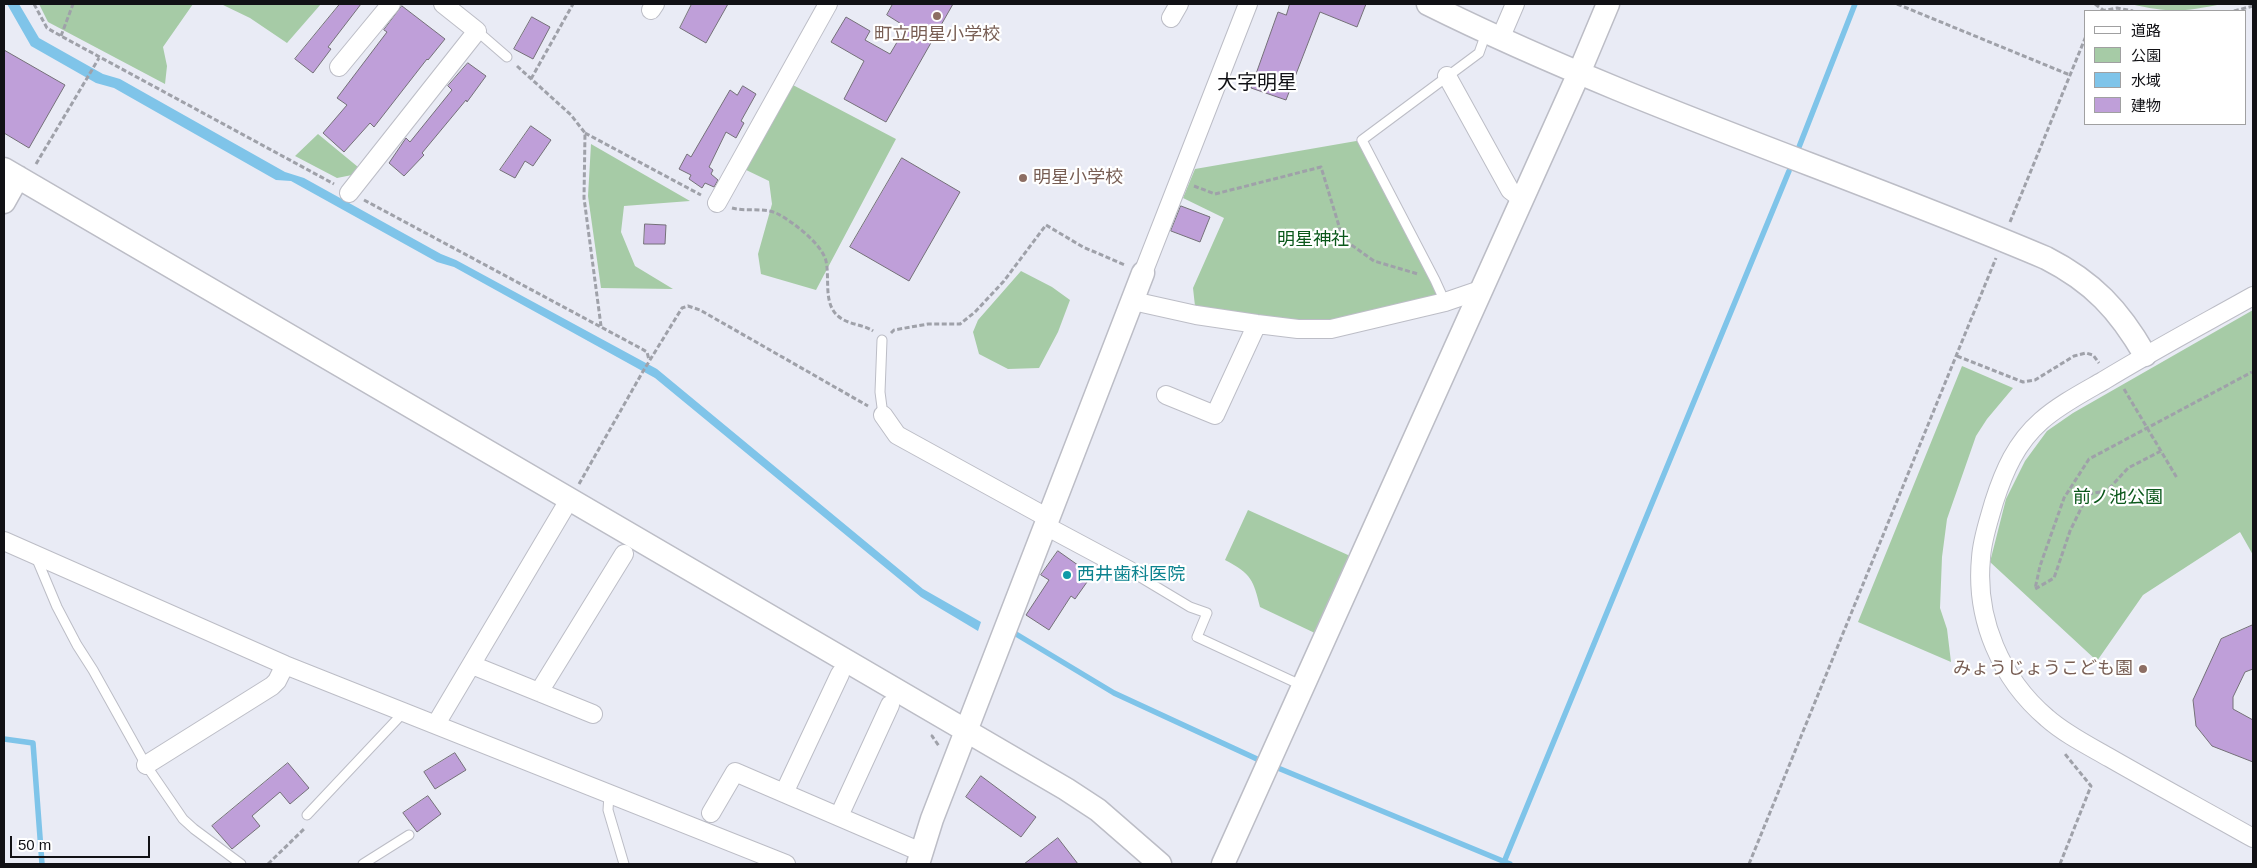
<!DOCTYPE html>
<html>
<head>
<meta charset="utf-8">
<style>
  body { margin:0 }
  #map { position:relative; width:2257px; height:868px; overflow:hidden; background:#e9ebf5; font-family:Arial,"Noto Sans JP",sans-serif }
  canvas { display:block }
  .frame { position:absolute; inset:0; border:5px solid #111115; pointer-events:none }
  .legend { position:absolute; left:2084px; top:10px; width:162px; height:115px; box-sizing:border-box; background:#fff; border:1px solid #a0a0a1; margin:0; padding:6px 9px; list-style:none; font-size:15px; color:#111115 }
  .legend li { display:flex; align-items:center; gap:10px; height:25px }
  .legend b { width:25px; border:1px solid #a0a0a1 }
  .scale { position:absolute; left:10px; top:836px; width:140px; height:22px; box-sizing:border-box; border:2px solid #111115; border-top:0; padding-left:6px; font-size:15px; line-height:18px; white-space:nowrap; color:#111115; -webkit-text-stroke:4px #fff; paint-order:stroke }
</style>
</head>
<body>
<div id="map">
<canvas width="2257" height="868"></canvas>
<div class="frame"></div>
<ul class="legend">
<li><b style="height:6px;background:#fff"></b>道路</li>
<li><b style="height:14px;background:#a6cba6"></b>公園</li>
<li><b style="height:14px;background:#7fc4e9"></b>水域</li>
<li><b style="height:14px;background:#bf9fd9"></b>建物</li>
</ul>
<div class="scale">50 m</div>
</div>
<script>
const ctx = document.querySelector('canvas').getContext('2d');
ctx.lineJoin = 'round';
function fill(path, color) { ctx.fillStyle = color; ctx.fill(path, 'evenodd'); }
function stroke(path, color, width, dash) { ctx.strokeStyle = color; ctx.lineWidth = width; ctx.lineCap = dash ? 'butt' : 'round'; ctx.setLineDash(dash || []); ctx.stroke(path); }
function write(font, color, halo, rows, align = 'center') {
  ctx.font = font + ' Arial,"Noto Sans JP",sans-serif'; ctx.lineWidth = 4.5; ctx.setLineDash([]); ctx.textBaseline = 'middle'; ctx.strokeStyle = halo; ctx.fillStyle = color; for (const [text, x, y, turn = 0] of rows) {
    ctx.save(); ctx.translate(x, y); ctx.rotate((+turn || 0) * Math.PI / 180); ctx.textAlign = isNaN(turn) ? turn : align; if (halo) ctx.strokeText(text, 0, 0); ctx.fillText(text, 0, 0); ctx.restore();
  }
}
fill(new Path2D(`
  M39,4H193L163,47L167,66L165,84L48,22Z
  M221,4H321L287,43L250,18Z
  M2130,4H2222C2183,12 2170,13 2130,4Z
  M791,84L896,139L816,290L761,274L758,254L772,204L769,181L742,168Z
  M318,134L358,167L352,175L337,178L295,156Z
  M1362,140L1445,302L1331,329L1196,315L1193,288L1224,218L1183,198L1195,169Z
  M591,144L690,201L624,206L621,232L635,266L673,289L601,288L588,196Z
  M1021,271L1052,287L1070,300L1058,332L1039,368L1008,369L979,354L973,332L978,320Z
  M2253,310V555L2240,532L2143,595L2097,661L1990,562L2006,499L2025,461L2047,431L2073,413Z
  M1962,366L2013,388L1987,419L1976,436L1947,519L1942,557L1940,608L1947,629L1951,662L1858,622Z
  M1248,510L1348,555L1350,563L1319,635L1260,607C1253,580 1252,574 1225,560Z`), '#a6cba6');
fill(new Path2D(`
  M7,4H19L39,38L103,74L120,79L285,172L304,178L441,254L456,260L657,369L923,589L981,622L978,631L921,597L655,378L454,267L437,262L291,181L276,180L114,88L96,83L31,46Z`), '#7fc4e9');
stroke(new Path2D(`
  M1799,147L1855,4
  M1016,634L1114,693L1257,759
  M4,739L33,743L42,864
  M1278,768L1510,864
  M1504,862L1789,171`), '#7fc4e9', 5.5);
const building = new Path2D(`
  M340,4H361L328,47L331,49L313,73L295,59Z
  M692,4H728L706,43L680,28Z
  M893,4H953L886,122L844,99L864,61L831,42L846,17L870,31L865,40L890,54L906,27L887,15Z
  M1290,4H1366L1357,27L1320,12L1286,100L1251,88L1278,12L1286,15Z
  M402,6L445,39L428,60L427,59L374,127L370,123L344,152L323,133L347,105L337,98L387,32L384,30Z
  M532,17L550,27L533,59L514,49Z
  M4,50L65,85L29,148L4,133Z
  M468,63L486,76L467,102L466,100L422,153L424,155L404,176L389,163L406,138L410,142L452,90L448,86Z
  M743,86L756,94L741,121L744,123L736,138L726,132L709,167L713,170L711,174L718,180L714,187L705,183L702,188L689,179L691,175L679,169L687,154L691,157L730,90L737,95Z
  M531,126L551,140L533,166L525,161L515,178L500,170Z
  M902,158L960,192L909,281L850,247Z
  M1181,206L1210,217L1200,242L1171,231Z
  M645,224L666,225L665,244H644Z
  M1058,551L1092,575L1075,599L1071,596L1049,630L1026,615L1049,580L1041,575Z
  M2253,625V669L2245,672L2233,697V709L2253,720V762L2212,746L2196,726L2193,700L2221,639Z
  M455,753L466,770L435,789L424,772Z
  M288,763L309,788L290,804L280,792L252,816L260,826L232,849L212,826Z
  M981,776L1036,817L1021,837L966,797Z
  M428,796L441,814L417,832L403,813Z
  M1058,838L1078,864H1024L1047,846Z`);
fill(building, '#bf9fd9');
stroke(building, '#747078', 1);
const service = new Path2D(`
  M477,31L507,57
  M1445,302L1435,280L1362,140L1479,53L1486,33
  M882,340L880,392L883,415
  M36,557L57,607L77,645L93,670L146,765L183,819L194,829L241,864
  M1130,571L1190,607L1207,613L1197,637L1303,686
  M609,795L608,810L624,864
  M307,815L404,712
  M363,864L409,835`);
const minor = new Path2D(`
  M651,10L655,4
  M1171,18L1179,4
  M1500,39L1515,4
  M339,67L391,4
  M1447,76L1510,190L1522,199
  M349,193L477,31L443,4
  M717,203L828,4
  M1143,273L1248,4
  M2253,296C2203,324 2152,351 2103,381C2082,393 2059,405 2041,421C2016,443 2004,471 1994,502C1989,520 1982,539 1981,558C1975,619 2001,679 2047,718C2065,734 2089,746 2110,758C2157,785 2205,811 2253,838
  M1133,301L1196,315L1257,324L1298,329H1331L1445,302L1483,289
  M1166,395L1215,415L1257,324
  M883,415L897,435L1048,518
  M1044,525L1130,571
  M4,541L285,665L786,864
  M472,665L593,714
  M539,692L624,554
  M436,724L569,500
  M146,765L272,686L277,681L285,665
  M784,793L840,674
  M711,813L735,772L921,852
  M839,816L890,705`);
const tertiary = new Path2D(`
  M1428,4C1627,103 1841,171 2046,258C2093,282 2119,310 2145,355
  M4,169L1066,789L1098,810L1160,864
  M4,202L18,177
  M918,864L932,819L1143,273
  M1223,864L1579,73L1608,4`);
stroke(service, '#bcbdc6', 11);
stroke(minor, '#bcbdc6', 20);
stroke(tertiary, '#bcbdc6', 25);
stroke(new Path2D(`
  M34,4L47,28L61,36L334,184
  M1897,4L2070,75
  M2095,4L2103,10
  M2101,11L2117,8L2133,11
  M2234,11L2253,6
  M61,36L73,4
  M517,66L571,115L585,133L584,198L601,326
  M531,79L573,4
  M585,133L701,195
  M36,164L99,58
  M1194,186L1215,194L1321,167L1343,239L1374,261L1418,274
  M364,200L642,349L647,352L649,360
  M732,208C746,212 765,207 778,214C793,222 822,244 826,261C830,279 823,303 838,316C848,325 863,324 873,331
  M2010,222L2086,36
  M891,333L894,330L928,324H960L975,312L1004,281L1046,225L1083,247L1125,265
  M1957,356L2023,382L2035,380L2074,356L2086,353L2093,355L2099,363
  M2124,389L2177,478
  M2161,451L2128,468L2107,491L2088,494L2070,531L2054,578L2035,589L2040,566L2064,498L2089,459L2252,372
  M579,484L642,373L682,308L688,306L700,310L868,406
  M933,735L932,736L939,746
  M268,864L305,828
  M1749,864L1996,258
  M2060,864L2091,786L2065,754`), '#9fa1a9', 3, [5, 2.5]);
stroke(service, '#fff', 9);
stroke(minor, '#fff', 18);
stroke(tertiary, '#fff', 22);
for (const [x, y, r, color] of [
  [937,16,5,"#8d6e63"],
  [1023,178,5,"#8d6e63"],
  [1067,575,5,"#0f9aa8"],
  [2143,669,5,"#8d6e63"]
]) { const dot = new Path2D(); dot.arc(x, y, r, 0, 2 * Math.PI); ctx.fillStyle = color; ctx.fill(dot); stroke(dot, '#fff', 2); }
write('18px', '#785e54', '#fff', [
  ["町立明星小学校",937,35],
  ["明星小学校",1033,178,"left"],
  ["みょうじょうこども園",2133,669,"right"]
]);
write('18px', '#0b581b', '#fff', [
  ["明星神社",1313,240],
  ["前ノ池公園",2118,498]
]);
write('18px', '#0d838f', '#fff', [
  ["西井歯科医院",1077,575]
], 'left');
write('20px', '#111115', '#fff', [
  ["大字明星",1257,83]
]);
</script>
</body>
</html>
